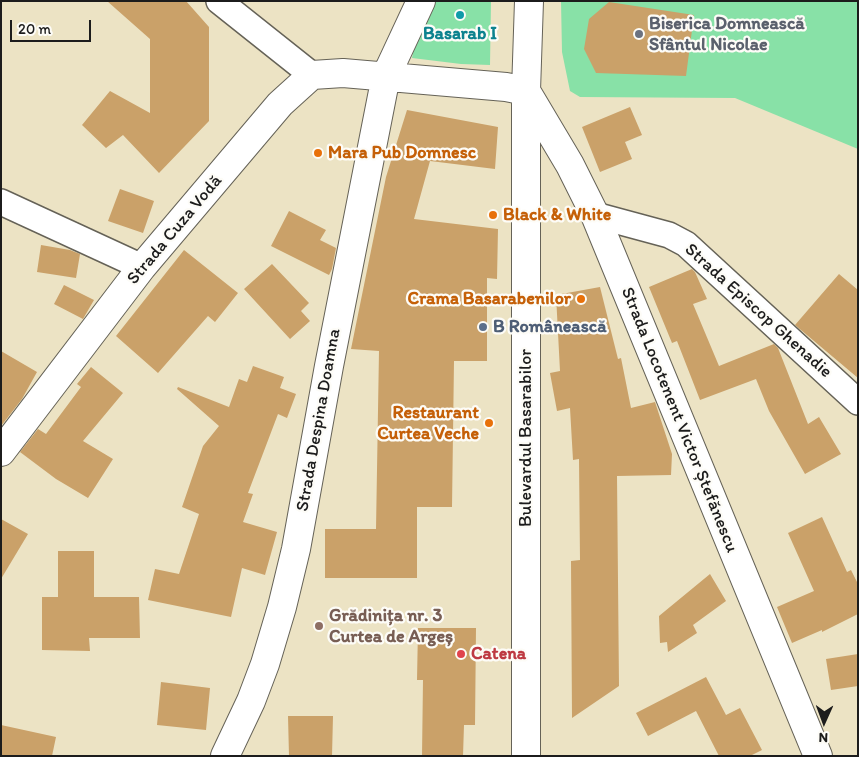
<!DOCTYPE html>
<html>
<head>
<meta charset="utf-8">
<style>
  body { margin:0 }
  #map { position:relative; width:859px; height:757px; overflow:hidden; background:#ece3c4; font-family:Itim,sans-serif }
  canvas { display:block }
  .frame { position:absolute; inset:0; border:2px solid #1c1c1c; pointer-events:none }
  .north { position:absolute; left:799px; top:697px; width:50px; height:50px; -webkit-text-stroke:4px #fdfcf7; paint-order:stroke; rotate:182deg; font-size:14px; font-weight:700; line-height:20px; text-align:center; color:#1c1c1c }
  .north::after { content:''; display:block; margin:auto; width:18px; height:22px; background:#1c1c1c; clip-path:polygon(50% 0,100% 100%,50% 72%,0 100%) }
  .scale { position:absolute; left:10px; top:20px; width:81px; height:22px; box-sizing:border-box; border:2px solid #1c1c1c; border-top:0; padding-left:6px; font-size:15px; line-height:18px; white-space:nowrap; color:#1c1c1c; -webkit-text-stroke:4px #fdfcf7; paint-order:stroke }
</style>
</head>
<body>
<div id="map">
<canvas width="859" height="757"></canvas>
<div class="frame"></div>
<div class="north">N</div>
<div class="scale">20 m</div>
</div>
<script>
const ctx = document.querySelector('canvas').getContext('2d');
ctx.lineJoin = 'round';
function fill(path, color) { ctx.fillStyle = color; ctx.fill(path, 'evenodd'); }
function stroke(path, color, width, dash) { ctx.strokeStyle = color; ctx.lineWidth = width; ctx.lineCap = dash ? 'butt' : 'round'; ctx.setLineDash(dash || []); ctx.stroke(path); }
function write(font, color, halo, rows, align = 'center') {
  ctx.font = font + ' Itim,sans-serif'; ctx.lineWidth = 4.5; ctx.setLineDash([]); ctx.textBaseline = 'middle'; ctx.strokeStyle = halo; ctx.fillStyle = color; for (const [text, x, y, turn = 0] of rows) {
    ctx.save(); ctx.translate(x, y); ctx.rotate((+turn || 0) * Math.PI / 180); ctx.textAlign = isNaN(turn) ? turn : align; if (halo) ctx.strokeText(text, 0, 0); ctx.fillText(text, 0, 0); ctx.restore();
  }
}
fill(new Path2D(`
  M436,1H491L490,65L461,64L412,58L415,43Z
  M561,1H858V149L735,98L580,97L570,91L562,52Z`), '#88e1a7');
fill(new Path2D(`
  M107,1H186L209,27V121L159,173L123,135L106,148L82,125L110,91L150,113V39Z
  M609,2L694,15L686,76L596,73L584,49L589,19Z
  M630,107L642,135L625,142L632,159L600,172L582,127Z
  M407,110L498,127L495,169L430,161L414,219L498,229L497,279L487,278V361H454L452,507H417V578H325V529H376L379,351L351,349L386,177Z
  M120,189L154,201L143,233L108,221Z
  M289,211L326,230L320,240L336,248L332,269L329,275L271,246Z
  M41,245L70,250L80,254L76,278L37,272Z
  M184,250L238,293L215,322L208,316L158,373L116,336Z
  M272,264L309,303L301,311L310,321L290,339L244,289Z
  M692,269L695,272L707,299L693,304L719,366L774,344L778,348L808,424L819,417L841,454L805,474L769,411L756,379L700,400L677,341L672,343L649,287Z
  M839,274L858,290V378L795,325Z
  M64,285L94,300L83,319L54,304Z
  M600,287L618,359L621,358L631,408L655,402L672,454L671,475L617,476L619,686L572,718L571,561L580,560L579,459L573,460L570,408L557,411L550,373L560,371L556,295Z
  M1,351L37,372L22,399L1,426Z
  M253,366L284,377L280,388L296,394L287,418L278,414L248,493L253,494L243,522L277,532L265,575L242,568L231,617L148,600L155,569L179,574L199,514L182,507L203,446L219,426L177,389L178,387L229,407L239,379L247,382Z
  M91,367L123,393L83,441L113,459L88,498L56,479L20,452L38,429L46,434L81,387L77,384Z
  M822,517L847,572L851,570L858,584V614L822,632V630L792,643L777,607L814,591L788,533Z
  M1,519L28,534L1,579Z
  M58,551H94V597H139L140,638H89L90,651L42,650V597H58Z
  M710,574L726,601L693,625L697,633L668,652L667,642L660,643L659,616Z
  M418,628H476L475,725H464L463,756H422L423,680H417Z
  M858,654V686L831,690L826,659Z
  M706,677L726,715L740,708L762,750L750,756H719L696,711L648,736L636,713Z
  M161,682L210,688L206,730L157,725Z
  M288,716H333L332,756H289Z
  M1,725L56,737L52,756H1Z`), '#caa169');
const street = new Path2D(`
  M219,1L312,75
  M1,202L142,267
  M595,215L669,235L686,244L858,402`);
const secondary = new Path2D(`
  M526,91L570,165L595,215L818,756
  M1,452L142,267L280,104L312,75L343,73L506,87L526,91
  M225,756L251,701L265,664L282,607L296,549L329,366L386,76L421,1
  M526,756V91L529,1`);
stroke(street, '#656257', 28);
stroke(secondary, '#656257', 30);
stroke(street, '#fff', 25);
stroke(secondary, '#fff', 28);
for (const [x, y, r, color] of [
  [460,15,5,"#0f9aa8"],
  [639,34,5,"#6b7280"],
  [318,153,5,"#e8710a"],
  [493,215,5,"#e8710a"],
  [581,299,5,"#e8710a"],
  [483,327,5,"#5c6f8a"],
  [489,423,5,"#e8710a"],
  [319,626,5,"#8d6e63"],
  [461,654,5,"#e0444e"]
]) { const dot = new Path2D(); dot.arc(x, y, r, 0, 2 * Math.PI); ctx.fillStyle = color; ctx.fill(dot); stroke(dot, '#fdfcf7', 2); }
write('bold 18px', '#5b616d', '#fdfcf7', [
  ["Biserica Domnească",649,24],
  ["Sfântul Nicolae",649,45]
], 'left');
write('bold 18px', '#0d838f', '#fdfcf7', [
  ["Basarab I",460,34]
]);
write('bold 18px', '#c56008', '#fdfcf7', [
  ["Mara Pub Domnesc",328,153],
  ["Black & White",503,215],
  ["Crama Basarabenilor",571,299,"right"],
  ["Restaurant",479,413,"right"],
  ["Curtea Veche",479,434,"right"]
], 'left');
write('18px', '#1c1c1c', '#fdfcf7', [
  ["Strada Cuza Vodă",175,230,-50],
  ["Strada Episcop Ghenadie",758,311,42],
  ["Strada Despina Doamna",319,420,-80],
  ["Strada Locotenent Victor Ștefănescu",679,420,68],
  ["Bulevardul Basarabilor",526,438,-90]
]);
write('bold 18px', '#4e5e75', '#fdfcf7', [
  ["B Românească",493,327]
], 'left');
write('bold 18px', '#785e54', '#fdfcf7', [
  ["Grădinița nr. 3",329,616],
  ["Curtea de Argeș",329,637]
], 'left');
write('bold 18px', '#be3a42', '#fdfcf7', [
  ["Catena",471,654]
], 'left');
</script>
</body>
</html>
